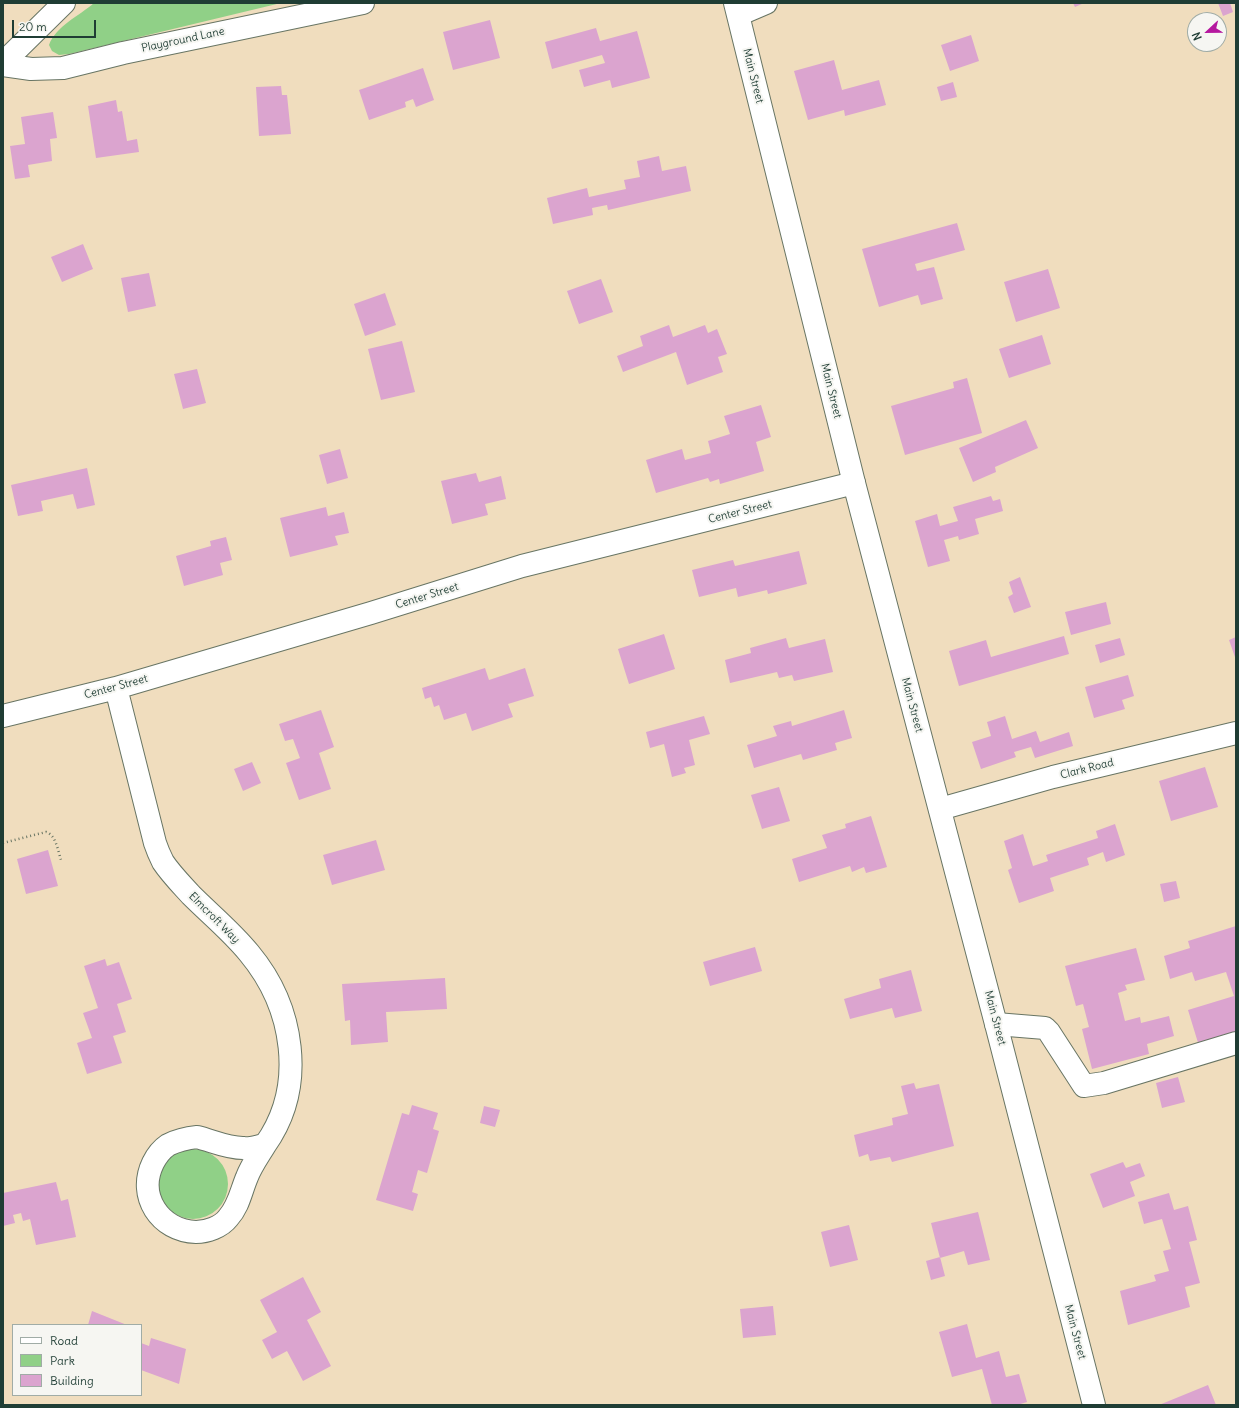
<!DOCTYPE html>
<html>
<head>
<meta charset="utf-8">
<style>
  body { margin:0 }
  #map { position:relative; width:1239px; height:1408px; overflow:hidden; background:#f0ddbe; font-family:Delius,sans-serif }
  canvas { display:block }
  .frame { position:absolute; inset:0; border:4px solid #1f3d34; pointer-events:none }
  .legend { position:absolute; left:12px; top:1324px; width:130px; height:72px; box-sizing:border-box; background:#f6f6f2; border:1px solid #a0aca6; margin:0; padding:5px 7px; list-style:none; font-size:12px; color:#1f3d34 }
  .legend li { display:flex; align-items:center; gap:8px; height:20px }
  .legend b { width:20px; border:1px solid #a0aca6 }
  .north { position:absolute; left:1187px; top:12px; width:40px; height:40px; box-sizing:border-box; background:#f6f6f2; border:1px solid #a0aca6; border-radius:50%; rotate:248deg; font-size:11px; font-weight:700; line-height:16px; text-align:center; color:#1f3d34 }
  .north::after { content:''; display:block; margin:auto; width:14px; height:18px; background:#b5179e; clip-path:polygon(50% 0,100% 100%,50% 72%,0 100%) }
  .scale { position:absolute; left:12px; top:20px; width:84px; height:18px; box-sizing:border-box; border:2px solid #1f3d34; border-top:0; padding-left:5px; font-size:12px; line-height:14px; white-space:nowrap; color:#1f3d34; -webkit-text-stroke:3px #f6f6f2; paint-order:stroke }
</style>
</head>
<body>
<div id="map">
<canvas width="1239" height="1408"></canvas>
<div class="frame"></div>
<ul class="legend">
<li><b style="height:5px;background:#fff"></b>Road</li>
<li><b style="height:11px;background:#90d087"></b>Park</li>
<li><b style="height:11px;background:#dba4cf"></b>Building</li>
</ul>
<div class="north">N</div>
<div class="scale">20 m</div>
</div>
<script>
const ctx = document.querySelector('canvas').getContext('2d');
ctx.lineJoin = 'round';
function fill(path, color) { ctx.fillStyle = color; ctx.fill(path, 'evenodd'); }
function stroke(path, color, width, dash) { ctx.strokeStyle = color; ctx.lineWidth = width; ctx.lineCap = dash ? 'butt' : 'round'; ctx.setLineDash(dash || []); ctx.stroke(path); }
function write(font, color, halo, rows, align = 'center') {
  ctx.font = font + ' Delius,sans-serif'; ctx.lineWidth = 4; ctx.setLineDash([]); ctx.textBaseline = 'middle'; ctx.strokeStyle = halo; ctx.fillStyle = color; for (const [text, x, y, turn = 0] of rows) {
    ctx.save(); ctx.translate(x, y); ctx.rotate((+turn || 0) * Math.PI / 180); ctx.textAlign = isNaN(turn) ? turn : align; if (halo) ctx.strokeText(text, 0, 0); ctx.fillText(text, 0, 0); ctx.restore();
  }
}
fill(new Path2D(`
  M94,3H281L69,54L59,55L52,51L49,45C56,26 79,16 94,3Z
  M158 1184a35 35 0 1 1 70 0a35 35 0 1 1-70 0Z`), '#90d087');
fill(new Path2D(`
  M1073,3H1084L1075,7Z
  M1218,3H1230L1233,12L1223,16Z
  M490,20L500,58L453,70L443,32Z
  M596,28L600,41L637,31L650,78L612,88L610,80L584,87L579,70L605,63L602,55L552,69L545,42Z
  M971,35L979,61L950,71L941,45Z
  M834,60L842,90L879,80L886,105L845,116L844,110L808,120L794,71Z
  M423,68L434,100L416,107L413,99L405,102L406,107L369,120L359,90Z
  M953,82L957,97L941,101L937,87Z
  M281,86L282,95H287L291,134L259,136L256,87Z
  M116,100L118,112L122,111L127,141L137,139L139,152L96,158L88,106Z
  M53,112L57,138L50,139L52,161L28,165L30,177L15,179L10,146L25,144L21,117Z
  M659,156L662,171L686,166L691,191L608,210L607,205L592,208L593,215L553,224L547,198L587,188L589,197L626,189L624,180L640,177L637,161Z
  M957,223L965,250L915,264L917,271L934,267L943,299L921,305L918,295L879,307L862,249Z
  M83,244L93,269L62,282L51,257Z
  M1048,269L1060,308L1016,322L1004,282Z
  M149,273L156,306L128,312L121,278Z
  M601,279L613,312L579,324L567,291Z
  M385,293L396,325L365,336L354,304Z
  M669,325L673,337L705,325L708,333L717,329L727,354L718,357L723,372L687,385L676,352L623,372L617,356L643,346L640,336Z
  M1042,335L1051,364L1009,378L999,349Z
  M402,341L415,392L381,400L368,349Z
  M197,369L206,403L183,409L174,374Z
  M967,378L982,433L905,455L891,406L954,388L953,382Z
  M761,405L771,437L756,442L764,471L720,484L719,479L710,482L708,478L656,493L646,460L682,449L685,460L711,453L708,441L730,434L724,416Z
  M1026,420L1038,448L995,467L996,472L973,482L959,448Z
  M340,449L348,478L327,484L319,455Z
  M87,468L95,505L77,509L73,494L41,501L43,511L18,516L11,485Z
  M476,473L479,482L501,476L506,499L485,504L488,515L452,524L441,481Z
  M991,496L993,501L1000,499L1003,511L975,519L979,534L959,540L958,536L944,540L950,561L928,567L915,521L937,514L940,526L958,521L953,507Z
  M326,507L328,516L344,512L349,533L335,536L338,545L290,557L280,518Z
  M226,537L232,560L220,563L223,575L184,586L176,556L211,546L210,541Z
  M799,551L807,584L768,594L767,590L738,597L736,588L699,597L692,570L733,560L735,566Z
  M1020,577L1031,607L1014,613L1008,597L1013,594L1009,582Z
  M1106,602L1111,624L1071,635L1065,612Z
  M664,634L675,669L629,684L618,649Z
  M1064,636L1069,654L959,686L949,651L986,640L991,657Z
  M1236,637V660L1229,640Z
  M786,638L789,648L825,639L833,672L794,681L792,675L779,678L777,672L730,683L725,660L751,653L750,648Z
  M1120,638L1125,655L1100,663L1095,645Z
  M485,668L489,680L525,668L534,696L508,704L513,717L472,731L466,713L444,720L439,705L434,707L431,697L425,699L422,688Z
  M1128,675L1134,696L1122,700L1125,709L1094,718L1085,687Z
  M321,710L334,747L319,753L331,789L299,800L286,763L300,758L293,739L285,741L279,724Z
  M844,710L852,738L835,743L837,750L803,760L801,754L754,768L747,745L777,736L773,726L791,721L792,726Z
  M704,716L710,734L689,740L695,765L684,768L686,773L672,777L664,744L650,748L646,732Z
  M1005,716L1012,739L1036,731L1040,742L1069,732L1073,746L1035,758L1031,747L1014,752L1016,757L981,769L972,742L991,736L987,722Z
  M252,762L261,783L243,791L234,769Z
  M1205,767L1218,807L1171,821L1159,781Z
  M779,787L790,821L762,829L751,795Z
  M871,816L887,867L866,873L864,867L852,872L850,866L799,882L792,859L827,848L822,835L846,828L845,824Z
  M1115,824L1125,855L1106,862L1103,852L1087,858L1089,865L1050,878L1054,891L1019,903L1008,870L1012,868L1004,841L1023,834L1033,866L1048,861L1046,855L1098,838L1096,831Z
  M376,840L385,870L332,885L323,855Z
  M48,850L58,886L26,894L17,859Z
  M1176,881L1180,898L1164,902L1160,884Z
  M1236,926V1035L1199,1046L1188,1010L1234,996L1226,972L1195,981L1192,972L1170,979L1164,956L1190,948L1188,941Z
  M755,947L762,971L710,986L703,962Z
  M1136,948L1145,980L1125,985L1127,990L1118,993L1125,1021L1140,1017L1141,1023L1169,1016L1174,1036L1147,1044L1149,1054L1092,1069L1082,1029L1089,1027L1083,1004L1076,1006L1065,966Z
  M105,959L107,966L119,962L132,999L117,1004L126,1032L113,1036L122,1063L87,1074L77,1043L92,1038L83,1013L98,1008L84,966Z
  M911,970L922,1011L895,1018L892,1008L850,1019L844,999L881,988L879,979Z
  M445,978L447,1009L386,1012L388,1042L351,1045L350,1020L345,1021L342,984Z
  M1178,1077L1185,1102L1162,1108L1156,1083Z
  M914,1083L916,1089L939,1084L954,1146L892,1162L890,1157L870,1161L868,1154L859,1157L854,1135L893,1125L892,1118L908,1114L901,1086Z
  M412,1105L438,1113L433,1129L439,1131L427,1173L418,1170L412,1192L418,1194L413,1211L376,1200L402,1113L409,1115Z
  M484,1106L500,1110L495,1127L480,1123Z
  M1123,1162L1126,1168L1140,1163L1145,1176L1130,1182L1135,1196L1103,1208L1090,1174Z
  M56,1182L61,1201L68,1199L76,1237L36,1245L30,1219L23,1221L21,1213L13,1215L15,1223L3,1226V1193Z
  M1169,1193L1174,1210L1188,1206L1197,1240L1189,1242L1200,1283L1185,1287L1190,1307L1128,1325L1120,1291L1156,1281L1154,1275L1169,1271L1163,1251L1171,1249L1162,1219L1144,1224L1138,1202Z
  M978,1212L990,1260L968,1265L964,1251L940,1258L931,1223Z
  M849,1225L858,1260L830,1267L821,1232Z
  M940,1257L945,1276L931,1280L926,1261Z
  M303,1277L321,1312L307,1320L331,1366L303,1381L287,1351L272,1359L262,1340L277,1332L260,1300Z
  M773,1306L776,1335L743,1338L740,1309Z
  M92,1311L127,1325H88Z
  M967,1324L976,1358L999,1351L1006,1377L1019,1374L1027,1402L1017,1405H992L982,1369L952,1377L939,1332Z
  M151,1338L186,1349L179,1384L141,1370V1343L149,1346Z
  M1208,1385L1216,1405H1159Z`), '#dba4cf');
const minor = new Path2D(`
  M3,63L64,3
  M3,65L31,69L63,68L123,53L363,3
  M116,688L155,843C157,849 160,856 163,862C171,874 181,884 191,895C210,914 232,932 249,953C294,1007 307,1086 265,1145
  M3,716L116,688L371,613L522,566L854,483
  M940,809L1053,777L1236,733
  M996,1024L1045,1028L1049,1032L1084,1086L1104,1083L1236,1043
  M197,1137C213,1141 227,1148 243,1148C250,1149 258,1146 265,1145C259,1155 251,1166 247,1177C241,1191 239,1206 228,1218C221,1227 207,1232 196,1232C160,1231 137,1196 153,1163C156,1157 162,1149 168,1145C178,1140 187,1138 197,1137Z`);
const major = new Path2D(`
  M735,3L854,483L996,1024L1094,1405
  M738,15L766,3`);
stroke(minor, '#687564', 24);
stroke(major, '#687564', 24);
stroke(new Path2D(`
  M3,843L46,832C56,835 58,851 61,860`), '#687564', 2.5, [1, 3]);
stroke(minor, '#fff', 22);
stroke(major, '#fff', 22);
write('11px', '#1f3d34', '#f6f6f2', [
  ["Playground Lane",183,40,-12],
  ["Main Street",753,76,76],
  ["Main Street",831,391,76],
  ["Center Street",740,512,-14],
  ["Center Street",427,596,-17],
  ["Center Street",116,687,-15],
  ["Main Street",912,705,75],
  ["Clark Road",1087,769,-14],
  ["Elmcroft Way",214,918,45],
  ["Main Street",995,1018,75],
  ["Main Street",1075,1332,75]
]);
</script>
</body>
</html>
